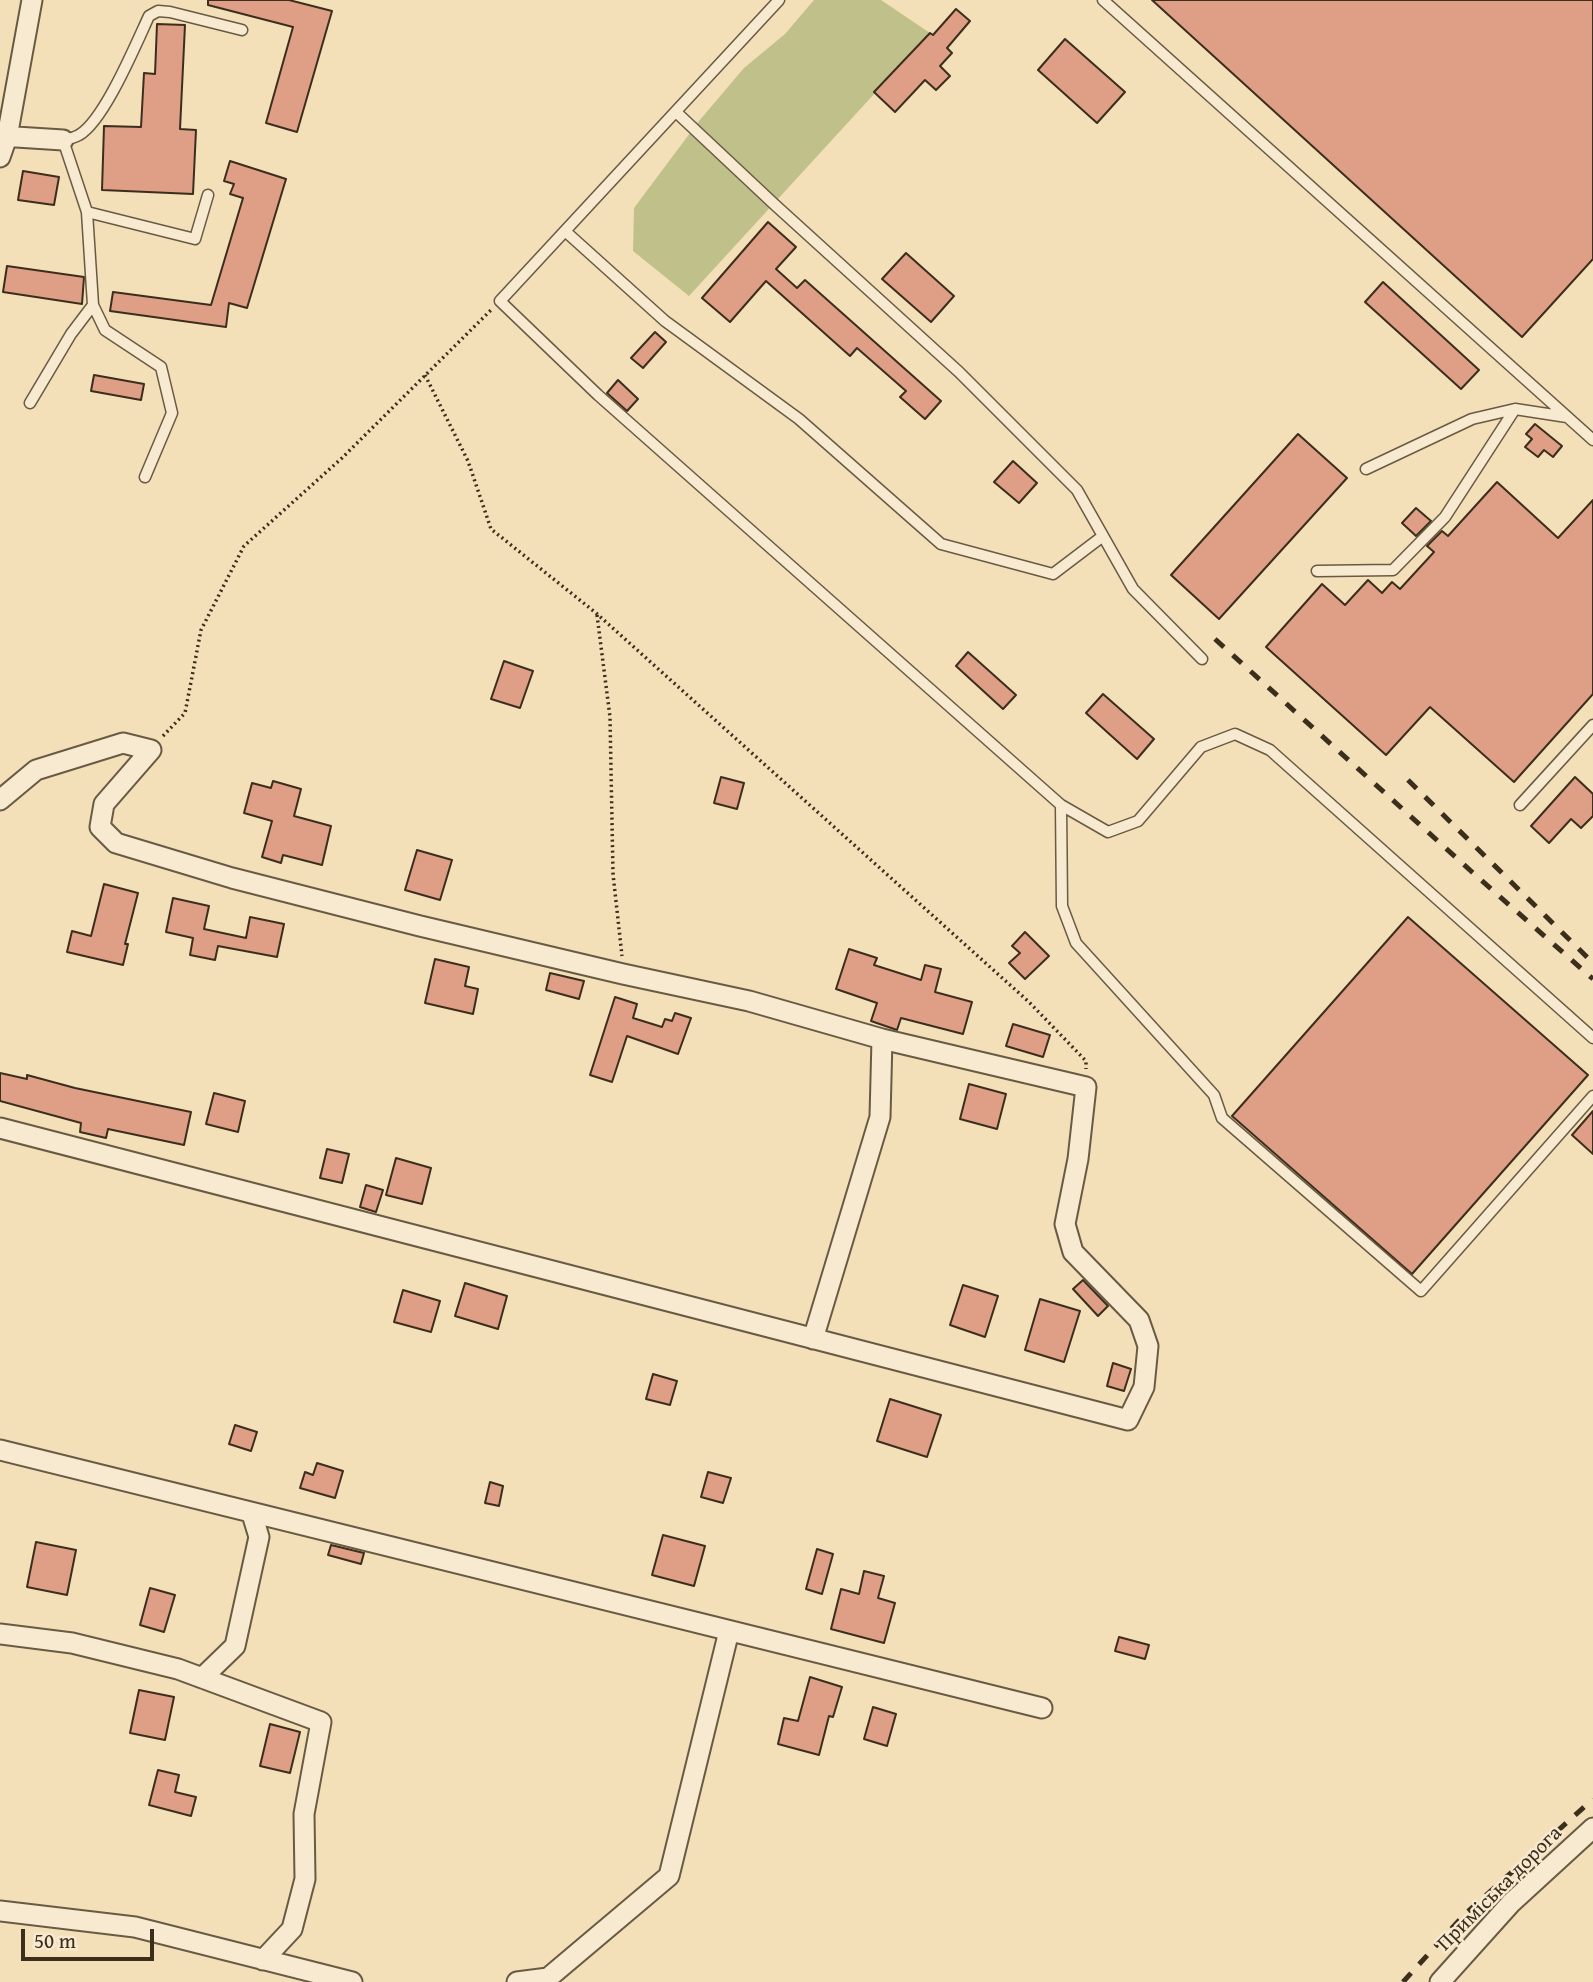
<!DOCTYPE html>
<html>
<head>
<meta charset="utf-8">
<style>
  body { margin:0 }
  #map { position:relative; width:1593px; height:1982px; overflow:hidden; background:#f3dfb8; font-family:"Gentium Book Plus",serif }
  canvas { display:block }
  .scale { position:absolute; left:21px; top:1929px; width:133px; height:32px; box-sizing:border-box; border:4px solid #3b2e1c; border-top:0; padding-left:9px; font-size:21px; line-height:24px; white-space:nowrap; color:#3b2e1c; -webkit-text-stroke:5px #f7ead1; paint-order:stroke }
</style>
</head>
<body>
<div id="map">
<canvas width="1593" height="1982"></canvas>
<div class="scale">50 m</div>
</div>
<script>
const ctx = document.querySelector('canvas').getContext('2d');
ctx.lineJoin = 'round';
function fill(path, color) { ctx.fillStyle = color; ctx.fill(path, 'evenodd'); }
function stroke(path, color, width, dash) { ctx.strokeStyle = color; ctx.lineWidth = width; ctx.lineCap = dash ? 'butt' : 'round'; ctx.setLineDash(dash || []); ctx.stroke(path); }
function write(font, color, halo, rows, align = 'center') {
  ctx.font = font + ' "Gentium Book Plus",serif'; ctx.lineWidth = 5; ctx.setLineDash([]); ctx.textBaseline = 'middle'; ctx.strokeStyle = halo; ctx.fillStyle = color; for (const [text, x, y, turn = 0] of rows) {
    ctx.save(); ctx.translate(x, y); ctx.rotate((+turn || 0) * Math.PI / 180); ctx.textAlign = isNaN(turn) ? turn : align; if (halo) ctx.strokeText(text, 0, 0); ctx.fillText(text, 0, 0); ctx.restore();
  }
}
fill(new Path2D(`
  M814,0H881L930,33L689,296L633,251L634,208L699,121L744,68L785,34Z`), '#c0c08b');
const building = new Path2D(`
  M208,0H289L332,11L297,132L266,123L293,27L208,5Z
  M1152,0H1593V259L1522,337Z
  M956,9L970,21L947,48L952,53L940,66L950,76L936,90L925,80L895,112L874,92L930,33L933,35Z
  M157,24L185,25L180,129L196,130L193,194L102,190L104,126L141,127L144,73L155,74Z
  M1065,39L1125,92L1097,123L1038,70Z
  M230,161L286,179L247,308L229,303L226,327L110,311L113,292L211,305L243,198L230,194L234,184L224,181Z
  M23,171L59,177L54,205L18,200Z
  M768,222L796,247L776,269L797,288L805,280L941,401L925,419L900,397L906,391L857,348L850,356L766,281L730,322L702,298Z
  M906,253L954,296L931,322L882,279Z
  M7,266L84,277L82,304L3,292Z
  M1383,282L1479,370L1461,389L1365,302Z
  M655,332L666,342L643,368L631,358Z
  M94,375L144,384L141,400L91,391Z
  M618,380L638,399L627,411L607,393Z
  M1535,424L1562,446L1553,457L1544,450L1538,457L1525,447L1532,439L1526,434Z
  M1298,434L1347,478L1219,619L1171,575Z
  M1013,461L1037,483L1019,503L994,482Z
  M1497,482L1558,538L1593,500V694L1514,782L1430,707L1386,755L1266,647L1322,584L1345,605L1368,580L1382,593L1392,582L1400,589L1434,552L1427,546L1442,531L1448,536Z
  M1416,508L1431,521L1416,536L1402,523Z
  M968,652L1016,695L1003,709L956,666Z
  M504,661L533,671L520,708L491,699Z
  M1103,694L1154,739L1137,759L1086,713Z
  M721,777L744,783L737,809L714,803Z
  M1575,777L1593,794V816L1581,828L1571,819L1549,843L1531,826Z
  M273,781L301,789L294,816L331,826L322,865L283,855L281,863L262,857L272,821L244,813L252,783L271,788Z
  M417,850L452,860L440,900L405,890Z
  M104,884L138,893L125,944H128L123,965L67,952L72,931L91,936Z
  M173,898L209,906L204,929L246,938L250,917L284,924L277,957L218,946L215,960L190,955L193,938L166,932Z
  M1408,917L1588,1075L1412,1274L1232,1116Z
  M1025,932L1049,956L1025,979L1009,963L1020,953L1012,946Z
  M849,949L877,958L874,965L921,980L925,965L941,969L935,992L972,1002L963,1034L901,1018L897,1030L871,1021L877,1003L836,989Z
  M435,959L469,967L465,986L478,989L473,1014L425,1003Z
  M550,973L584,981L579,999L546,990Z
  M615,997L637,1004L633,1018L662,1027L665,1019L672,1021L675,1013L691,1018L678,1054L627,1036L612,1082L590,1075Z
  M1013,1024L1050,1035L1043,1057L1006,1046Z
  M0,1073L27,1079V1075L75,1088L191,1112L184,1145L108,1129L106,1138L80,1132L81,1123L0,1101Z
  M969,1084L1006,1094L997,1129L960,1119Z
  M214,1093L245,1101L238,1132L206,1124Z
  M1593,1111V1154L1572,1135Z
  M327,1149L349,1154L342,1183L320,1178Z
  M396,1158L431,1168L422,1204L386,1195Z
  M366,1185L383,1190L376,1212L360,1207Z
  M1083,1280L1108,1306L1098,1316L1073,1289Z
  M465,1283L507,1296L498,1329L455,1316Z
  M963,1285L998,1296L985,1337L950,1325Z
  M403,1290L440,1301L431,1332L394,1322Z
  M1040,1299L1080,1311L1064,1362L1025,1350Z
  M1113,1363L1131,1369L1124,1391L1107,1386Z
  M653,1374L677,1381L670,1405L646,1399Z
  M890,1399L941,1415L927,1457L877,1441Z
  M235,1425L257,1432L251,1451L229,1444Z
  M317,1463L343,1471L335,1498L300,1488L305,1472L313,1475Z
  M708,1472L731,1478L723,1503L701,1497Z
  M490,1482L503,1486L499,1506L485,1503Z
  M663,1535L705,1546L694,1586L652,1575Z
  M36,1542L76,1550L67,1595L27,1587Z
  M331,1545L364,1553L361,1564L328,1555Z
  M817,1549L833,1554L822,1594L806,1589Z
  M864,1571L884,1576L878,1598L895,1603L884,1643L831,1629L841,1589L859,1594Z
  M150,1588L175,1595L164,1632L140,1625Z
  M1119,1637L1149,1645L1145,1659L1115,1651Z
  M810,1677L842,1687L833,1717L829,1716L819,1755L778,1744L784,1718L798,1721Z
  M139,1690L174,1697L165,1740L130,1733Z
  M873,1707L896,1714L887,1746L864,1739Z
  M270,1724L300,1732L290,1773L260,1766Z
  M158,1770L179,1775L175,1792L196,1797L191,1816L149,1805Z`);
fill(building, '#df9e86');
stroke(building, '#3b2e1c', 2);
const service = new Path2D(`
  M779,0L500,301L598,395L1061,805L1108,832L1138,821L1201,747L1235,734L1270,750L1593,1038
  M1103,0L1593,440
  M676,112L774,204L959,372L1077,490L1133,589L1202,659
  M87,212L195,239L208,195
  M565,231L665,321L799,419L941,544L1053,574L1103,536
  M93,305L105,330L161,367L172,413L145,477
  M30,403L71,334L93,305L87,212L63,140C68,139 74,138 79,135C104,121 136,44 149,16L158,11L170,12L242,30
  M1366,469L1472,419L1515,409L1567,417
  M1317,571L1393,570L1445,517L1515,409
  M1061,805L1062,906L1076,943L1214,1095L1222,1118L1421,1291L1593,1096
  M1520,805L1593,725`);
const minor = new Path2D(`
  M0,136L63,140
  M0,157L7,137L32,0
  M0,800L36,770L123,743L151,750L104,804L100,827L116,843L232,878L420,926L623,974L749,1001L882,1039L1086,1087L1078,1159L1065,1224L1073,1252L1139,1320L1148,1346L1144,1387L1128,1420L0,1128
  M813,1339L880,1117L882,1039
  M0,1450L1042,1708
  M0,1634L72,1643L178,1669L321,1722L304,1814L305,1879L292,1929L263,1960
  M202,1678L235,1646L259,1537L252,1514
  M0,1911L135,1927L352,1982
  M517,1982L548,1978L669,1876L729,1631
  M1440,1982L1511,1903L1593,1828`);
stroke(service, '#695a43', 13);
stroke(minor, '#695a43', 23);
stroke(new Path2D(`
  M425,375L468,461L491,529L596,613L1029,1002L1086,1061V1069
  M597,615L610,717L613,874L622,956
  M163,736L185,713L201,630L244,546L342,458L491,310`), '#3b2e1c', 3.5, [2, 3.5]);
stroke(service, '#f7ead1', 10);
stroke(minor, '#f7ead1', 19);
stroke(new Path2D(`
  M1215,639L1472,872L1593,979
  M1408,780L1593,963
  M1403,1982L1463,1916L1593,1799`), '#3b2e1c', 5, [12, 12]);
write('21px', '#3b2e1c', '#f7ead1', [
  ["Приміська дорога",1500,1889,-45]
]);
</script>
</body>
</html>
